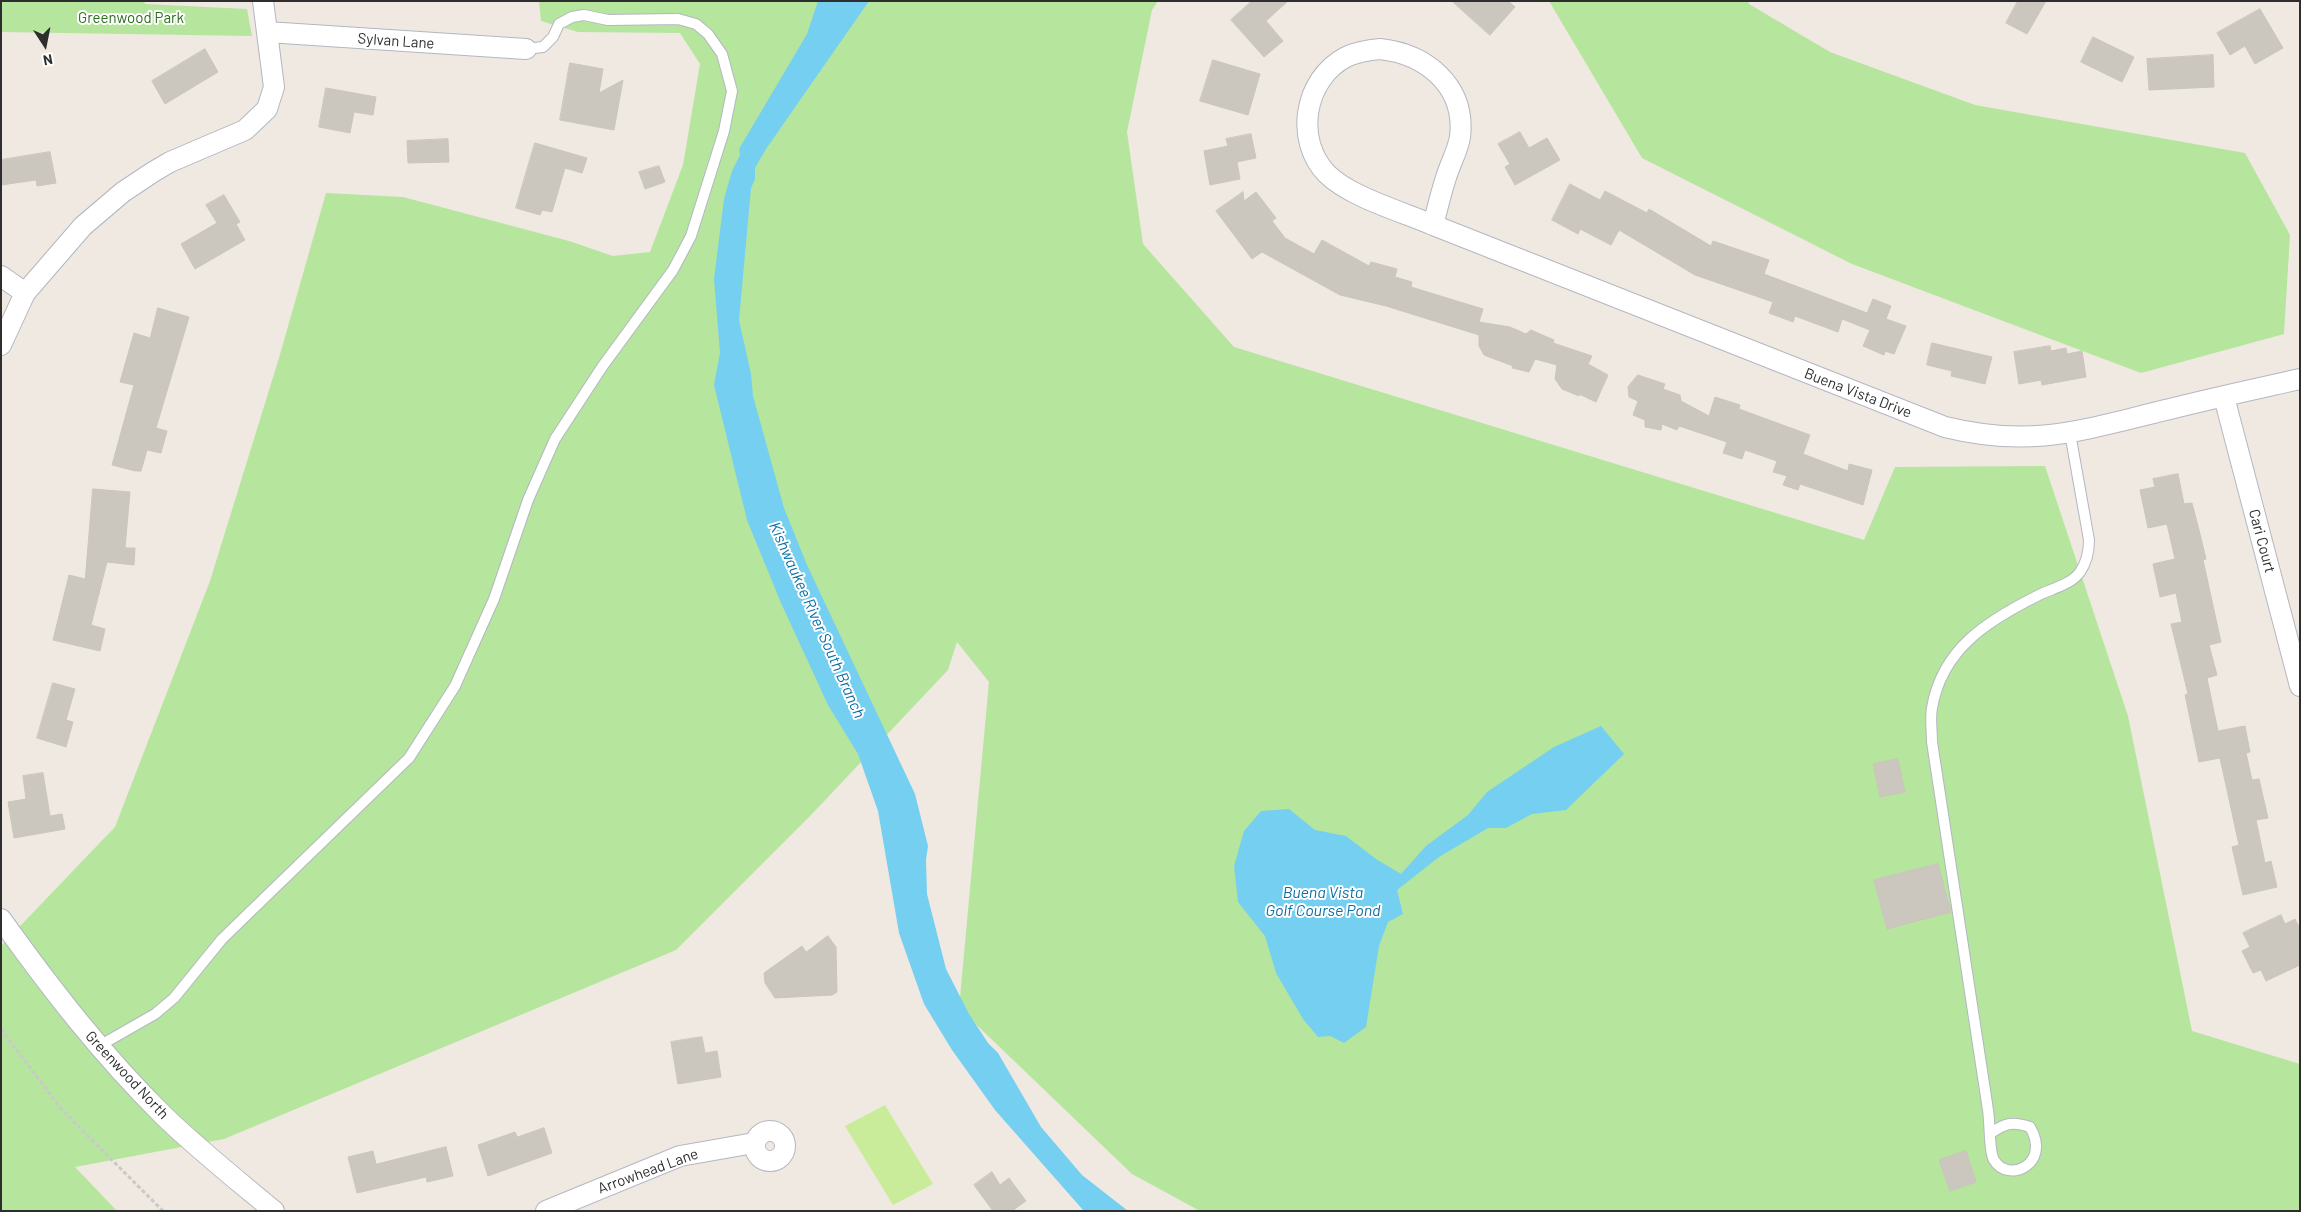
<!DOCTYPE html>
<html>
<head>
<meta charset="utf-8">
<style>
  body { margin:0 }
  #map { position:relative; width:2301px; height:1212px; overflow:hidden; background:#efe9e1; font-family:Barlow,sans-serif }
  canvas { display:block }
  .frame { position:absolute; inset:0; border:2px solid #2e2e2e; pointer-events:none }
  .north { position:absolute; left:20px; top:20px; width:50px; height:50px; -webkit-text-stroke:4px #fff; paint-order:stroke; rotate:169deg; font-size:14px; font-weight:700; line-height:20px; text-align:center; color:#2e2e2e }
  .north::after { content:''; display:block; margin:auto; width:18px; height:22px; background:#2e2e2e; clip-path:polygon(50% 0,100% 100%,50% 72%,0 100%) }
</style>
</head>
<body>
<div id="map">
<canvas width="2301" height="1212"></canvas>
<div class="frame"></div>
<div class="north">N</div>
</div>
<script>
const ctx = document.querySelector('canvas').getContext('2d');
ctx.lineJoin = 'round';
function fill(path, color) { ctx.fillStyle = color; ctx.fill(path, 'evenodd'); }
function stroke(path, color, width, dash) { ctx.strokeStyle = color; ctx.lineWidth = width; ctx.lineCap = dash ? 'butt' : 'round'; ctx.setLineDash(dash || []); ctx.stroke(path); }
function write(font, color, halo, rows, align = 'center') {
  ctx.font = font + ' Barlow,sans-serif'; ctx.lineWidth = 4; ctx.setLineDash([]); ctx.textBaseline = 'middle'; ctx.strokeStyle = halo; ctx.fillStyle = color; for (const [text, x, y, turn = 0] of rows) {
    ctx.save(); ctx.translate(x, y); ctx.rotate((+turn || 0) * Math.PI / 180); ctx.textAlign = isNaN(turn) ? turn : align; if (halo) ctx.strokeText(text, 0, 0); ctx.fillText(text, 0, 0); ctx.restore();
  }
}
fill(new Path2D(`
  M1,1H144L145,4L247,9L252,36L1,32Z
  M539,1H1158L1152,10L1127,132L1143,244L1234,347L1864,540L1895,467L2045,466L2128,716L2192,1031L2300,1064V1211H1200L1132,1174L959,1008L989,682L957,642L948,670L812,814L676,950L224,1139L75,1167L117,1211H1V946L115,827L210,581L279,358L326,193L403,197L569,241L613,256L650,252L683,165L700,64L680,33L578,32L541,21Z
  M1549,1H1748L1749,4L1830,52L1975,105L2245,153L2290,235L2284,334L2141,373L1852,264L1642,158Z`), '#b6e59e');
fill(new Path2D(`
  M885,1105L933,1184L893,1205L845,1126Z`), '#c9ec9a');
fill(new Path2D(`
  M818,1H869L766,149L755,168V179L751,188L739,320L751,374L753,396L784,508L807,565L915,794L928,846L926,860L927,894L946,969L969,1014L988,1043L998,1053L1041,1127L1082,1175L1128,1211L1083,1210L995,1110L952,1050L924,1004L899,933L878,811L858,754L828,705L781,603L747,520L714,385L720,353L714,279L724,199L732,171L740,155L739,149L807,34Z
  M1601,726L1624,754L1566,810L1532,814L1506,828H1488L1439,857L1397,890L1403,914L1388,922L1379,946L1366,1027L1344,1043L1330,1036L1318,1037L1303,1019L1276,973L1265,936L1238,902L1234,866L1244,831L1261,811L1289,809L1315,830L1346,836L1376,859L1401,874L1426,846L1468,815L1487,792L1554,747Z`), '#75cff0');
const building = new Path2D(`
  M1252,1H1288L1266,21L1283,41L1264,57L1231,20Z
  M1452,1H1508L1515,7L1490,35Z
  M2018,1H2046L2027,34L2006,23Z
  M2260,9L2283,48L2255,64L2245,46L2230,55L2217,33Z
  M2093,37L2134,57L2122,82L2081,62Z
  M205,49L218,72L165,104L152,81Z
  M2213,55L2214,87L2149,90L2147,59Z
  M1213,60L1260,74L1248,115L1200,101Z
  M570,63L603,69L599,93L623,80L614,130L560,120Z
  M326,88L376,97L373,115L354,112L350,133L319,127Z
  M1520,132L1529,148L1547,138L1560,160L1515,185L1505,167L1510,164L1498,144Z
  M1251,134L1256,158L1237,162L1240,179L1210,185L1204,151L1228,146L1226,139Z
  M448,139L449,162L408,163L407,141Z
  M535,143L587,158L582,173L565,168L552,212L542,210L540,215L516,208Z
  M50,152L56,183L37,186L36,180L1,185V160Z
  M659,166L665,182L645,189L639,172Z
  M1570,184L1600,200L1605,191L1647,213L1649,209L1711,246L1713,241L1769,260L1764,274L1867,313L1873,299L1891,306L1886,319L1906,326L1894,354L1885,351L1884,355L1863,346L1870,330L1842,319L1838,332L1795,316L1793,322L1769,313L1773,302L1695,275L1619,230L1611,245L1580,229L1578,234L1552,220Z
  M1243,192L1244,201L1256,192L1276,218L1272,221L1285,238L1314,254L1322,240L1369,266L1371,262L1397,269L1395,277L1412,282L1411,287L1483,309L1479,322L1510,327L1526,334L1531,330L1554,340L1553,343L1592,356L1588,364L1608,375L1596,402L1579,394V396L1562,389L1555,379L1557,365L1535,359L1529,372L1512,368L1513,366L1484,355L1479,346V335L1386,306L1340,295L1262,252L1252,259L1216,211Z
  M224,195L240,222L236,224L245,240L195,269L181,244L217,223L206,205Z
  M158,308L189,317L156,428L167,431L161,453L147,450L141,471H135L112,465L134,385L120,382L134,333L150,338Z
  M1932,343L1992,357L1985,384L1951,376L1952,371L1927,365Z
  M2050,346L2051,351L2066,348L2067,354L2082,351L2086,377L2042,385L2041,380L2019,384L2014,352Z
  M1638,375L1665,384L1663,389L1680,395L1681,401L1709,416L1715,397L1740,405L1739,409L1810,435L1803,454L1848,471L1849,464L1872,470L1863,505L1800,484L1798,490L1783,485L1787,476L1773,472L1777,461L1745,450L1742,459L1723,453L1727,442L1679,426L1677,430L1662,424L1661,430L1645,427V420L1633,415L1638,401L1629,397L1628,387Z
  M2178,474L2184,504L2192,503L2200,534L2206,559L2203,560L2221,642L2209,645L2217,675L2207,678L2218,731L2245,726L2250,752L2246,753L2252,780L2259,779L2268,818L2256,820L2265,863L2271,861L2277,887L2243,895L2232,847L2239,845L2220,758L2199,762L2185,695L2188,694L2171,624L2182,622L2176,593L2160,597L2153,564L2175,559L2167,524L2148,528L2140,490L2155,487L2153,479Z
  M93,489L130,492L125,548H135L134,565L107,562L91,625L105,629L100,651L53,640L69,575L85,579Z
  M53,683L75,689L66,720L73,722L66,747L37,738Z
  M1898,759L1905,792L1880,797L1873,764Z
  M43,773L50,816L62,814L65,829L14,838L8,802L26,799L23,776Z
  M1938,864L1951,912L1887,929L1874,880Z
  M2281,915L2285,924L2295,919L2300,929V965L2266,981L2261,970L2253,973L2242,951L2250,947L2243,933Z
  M828,936L836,947L837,992L832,995L775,998L765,983L764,973L802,946L806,952Z
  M702,1037L705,1053L717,1051L721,1077L678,1084L671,1042Z
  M544,1128L552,1153L488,1176L478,1145L515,1132L517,1137Z
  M446,1147L453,1176L427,1182L426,1177L357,1193L348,1157L373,1151L376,1164Z
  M1966,1151L1976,1182L1950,1191L1939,1160Z
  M992,1172L1000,1185L1009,1178L1026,1201L1012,1211H993L974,1185Z`);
fill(building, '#cbc7bf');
stroke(building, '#cbc5ba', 1);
const service = new Path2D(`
  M99,1046L155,1014L174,998L222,939L409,758L455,686L494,599L528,500L555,439L602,367L673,270L691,236L724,131L732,91L722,54L708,34L696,24L678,19L608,20L584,15L572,17L559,24L553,37L543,47L526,49
  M1991,1133C2005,1123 2013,1121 2030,1127C2052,1164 2008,1184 1994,1160C1989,1152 1990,1122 1988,1110L1932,742C1932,731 1930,719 1932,708C1942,649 1987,621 2037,596C2050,589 2071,585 2080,572C2087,562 2089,552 2089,540L2070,433`);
const minor = new Path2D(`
  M267,32L526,49
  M1380,49C1426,54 1466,86 1460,137C1458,149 1453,158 1449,169C1442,187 1438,207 1433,225C1403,212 1350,197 1327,174C1294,140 1304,79 1346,57C1357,52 1368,50 1380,49Z
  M1433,225L1945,427C2034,449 2085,429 2170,409C2213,398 2256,389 2300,379
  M1,276L25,293
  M1,345L25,293L83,226L123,192L153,172L170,162L245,130L267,109L274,87L263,1
  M2224,397L2300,686
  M1,919C51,989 103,1056 164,1116C199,1150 237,1180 274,1211
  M755 1146a15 15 0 1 1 30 0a15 15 0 1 1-30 0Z
  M546,1211L680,1156L754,1143`);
stroke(service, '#b4b7c1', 12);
stroke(minor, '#b4b7c1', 22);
stroke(new Path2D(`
  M1,1029L62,1110L163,1211`), '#c9c9c9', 3, [4, 2.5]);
stroke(service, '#fff', 10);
stroke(minor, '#fff', 20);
write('15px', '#2c6e1b', '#fff', [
  ["Greenwood Park",131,18]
]);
write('15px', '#2e2e2e', '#fff', [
  ["Sylvan Lane",396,41,4],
  ["Buena Vista Drive",1858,393,21],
  ["Cari Court",2262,541,75],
  ["Greenwood North",127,1075,47],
  ["Arrowhead Lane",648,1171,-20]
]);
write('italic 16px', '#0d6fa3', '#fff', [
  ["Kishwaukee River South Branch",817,620,66],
  ["Buena Vista",1323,893],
  ["Golf Course Pond",1323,911]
]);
</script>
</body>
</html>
